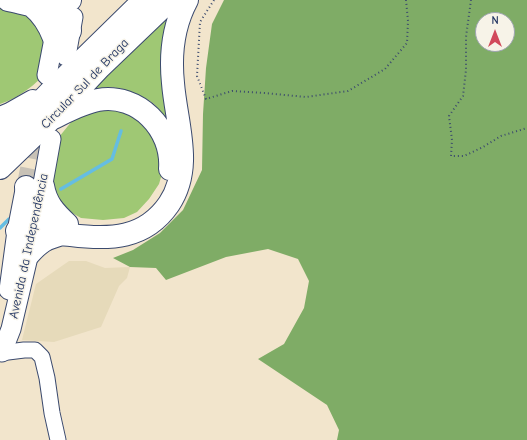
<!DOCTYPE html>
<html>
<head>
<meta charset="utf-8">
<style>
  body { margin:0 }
  #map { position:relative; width:527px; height:440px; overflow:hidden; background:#f2e5cc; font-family:"Comic Neue",sans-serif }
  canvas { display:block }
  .north { position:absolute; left:475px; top:12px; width:40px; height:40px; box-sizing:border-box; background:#f7f3e8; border:1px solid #9fa5b1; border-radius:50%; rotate:0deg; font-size:11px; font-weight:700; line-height:16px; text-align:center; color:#1b2f5e }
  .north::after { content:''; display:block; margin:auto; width:14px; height:18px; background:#d1495b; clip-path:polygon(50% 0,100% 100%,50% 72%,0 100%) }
</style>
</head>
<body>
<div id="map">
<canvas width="527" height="440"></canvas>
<div class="north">N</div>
</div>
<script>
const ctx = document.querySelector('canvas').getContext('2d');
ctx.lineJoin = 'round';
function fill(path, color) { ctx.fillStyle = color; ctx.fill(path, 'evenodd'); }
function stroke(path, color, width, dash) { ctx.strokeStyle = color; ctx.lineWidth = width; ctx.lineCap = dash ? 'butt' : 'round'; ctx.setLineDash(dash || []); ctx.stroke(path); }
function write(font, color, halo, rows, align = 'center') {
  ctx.font = font + ' "Comic Neue",sans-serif'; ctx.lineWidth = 3; ctx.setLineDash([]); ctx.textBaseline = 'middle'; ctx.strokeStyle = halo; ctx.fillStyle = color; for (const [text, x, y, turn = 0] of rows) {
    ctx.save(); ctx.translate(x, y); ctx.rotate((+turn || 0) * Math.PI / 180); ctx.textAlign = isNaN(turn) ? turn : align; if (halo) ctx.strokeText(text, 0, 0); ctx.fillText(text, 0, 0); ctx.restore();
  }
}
fill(new Path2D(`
  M69,261H86L105,268L130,267L127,278L119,286L101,327L54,342L22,340L36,284Z`), '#e6daba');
fill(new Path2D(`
  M0,7L26,13L46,37L42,77C31,88 16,99 0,104Z
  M176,9L169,128C165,119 161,111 154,104C143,95 124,88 110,87C105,87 99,89 94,89Z
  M116,106L153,125L164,167L159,184L149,199L137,212L124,218L103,220L81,218L67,210L57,197L51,177L59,137L72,121L91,109Z`), '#9fc874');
fill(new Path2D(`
  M224,0H527V440H337L339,430L327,405L258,359L284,344L304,308L309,281L298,259L268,249L226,257L166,280L156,268L130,267L113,258L133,250L160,233L183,210L202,170L203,114L206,68L212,24ZM483,20H507V44H483Z`), '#7fac66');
stroke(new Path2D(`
  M61,189L112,159L121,131
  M0,228L9,219`), '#65bde2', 3.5);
stroke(new Path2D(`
  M26,187L38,126`), '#c7c1b6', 19, [19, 10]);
const minor = new Path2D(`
  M0,353L24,350H35L42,357L47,378L52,413L58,440`);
const major = new Path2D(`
  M66,56L73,17
  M47,75L57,23
  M40,200L51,139
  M9,290L17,231L25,190
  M2,352L11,329L32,240`);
const highway = new Path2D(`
  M8,0C29,4 51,14 70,0
  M55,0C65,9 67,19 70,31
  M32,6C42,14 49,25 54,38
  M0,118L10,114L33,101
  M51,119C66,112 82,103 98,100C138,93 173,129 170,169
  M0,144L53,89L144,0
  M0,168L51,119L100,67L170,0
  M43,186C46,203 54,212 67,224
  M26,187C28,200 29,220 41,229C49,235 62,234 71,235C110,240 145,239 169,204C194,167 176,123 173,83C170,54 173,26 187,0
  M17,231C27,225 36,220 49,221
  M29,254C41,241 45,239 62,234`);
stroke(minor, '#3b4a6e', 17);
stroke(major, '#3b4a6e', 21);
stroke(highway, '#3b4a6e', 24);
stroke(new Path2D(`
  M214,0L200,22L197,76L206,99L232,91L264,93L306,97L348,91L385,69L407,43L408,21L406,0
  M471,0L466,37V70L463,96L449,116L452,140L451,156H464L483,147L501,136L527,128`), '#3b4a6e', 2, [1, 3]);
stroke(minor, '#fff', 15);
stroke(major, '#fff', 19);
stroke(highway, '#fff', 22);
write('13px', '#1b2f5e', '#f7f3e8', [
  ["Circular Sul de Braga",85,84,-46],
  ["Avenida da Independência",29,246,-78]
]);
</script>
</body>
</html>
